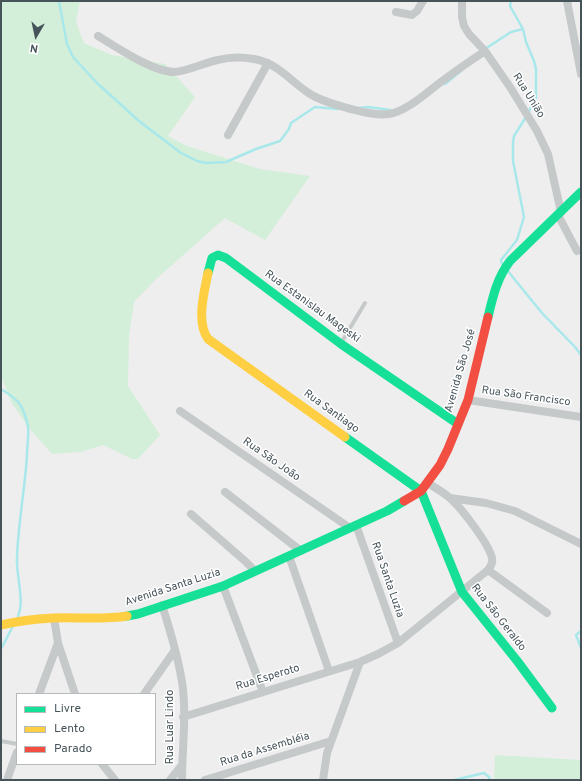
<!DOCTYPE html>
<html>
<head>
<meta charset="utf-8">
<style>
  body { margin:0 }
  #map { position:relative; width:582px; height:781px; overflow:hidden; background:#efeeee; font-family:Overpass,sans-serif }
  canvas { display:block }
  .frame { position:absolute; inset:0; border:2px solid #46545a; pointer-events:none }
  .legend { position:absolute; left:16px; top:693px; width:140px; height:72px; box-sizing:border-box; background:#fff; border:1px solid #b5bbbd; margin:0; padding:5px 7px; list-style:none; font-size:12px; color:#46545a }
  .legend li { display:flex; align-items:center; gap:8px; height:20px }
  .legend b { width:20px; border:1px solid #b5bbbd }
  .north { position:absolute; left:16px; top:16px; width:40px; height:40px; -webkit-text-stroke:3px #fff; paint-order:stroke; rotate:189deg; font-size:11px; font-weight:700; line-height:16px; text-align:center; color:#46545a }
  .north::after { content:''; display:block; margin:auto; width:14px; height:18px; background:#46545a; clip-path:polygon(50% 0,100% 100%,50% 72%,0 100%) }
</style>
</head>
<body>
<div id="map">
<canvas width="582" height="781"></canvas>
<div class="frame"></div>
<ul class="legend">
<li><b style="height:5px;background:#16e098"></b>Livre</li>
<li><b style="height:5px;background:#ffcf43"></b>Lento</li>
<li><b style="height:5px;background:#f24e42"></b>Parado</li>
</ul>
<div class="north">N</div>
</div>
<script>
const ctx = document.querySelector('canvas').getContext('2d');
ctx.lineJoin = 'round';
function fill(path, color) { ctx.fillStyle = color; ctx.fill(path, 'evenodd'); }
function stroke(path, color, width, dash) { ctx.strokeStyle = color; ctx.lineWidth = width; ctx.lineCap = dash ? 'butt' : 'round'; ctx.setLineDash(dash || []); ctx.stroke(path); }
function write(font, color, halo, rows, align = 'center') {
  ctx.font = font + ' Overpass,sans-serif'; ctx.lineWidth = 3; ctx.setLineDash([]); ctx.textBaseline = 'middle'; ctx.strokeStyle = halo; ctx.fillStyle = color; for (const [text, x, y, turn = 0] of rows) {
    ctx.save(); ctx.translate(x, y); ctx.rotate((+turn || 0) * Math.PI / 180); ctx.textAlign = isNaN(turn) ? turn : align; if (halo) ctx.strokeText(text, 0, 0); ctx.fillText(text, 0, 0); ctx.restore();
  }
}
fill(new Path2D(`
  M1,1H80L76,22L84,43L112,55L165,64L195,97L168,136L187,146L260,169L310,176L265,240L225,218L155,280L134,302L129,335L128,386L160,435L138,459H132L103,445L81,452L52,454L29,428L11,402L1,376Z
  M495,755L581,760V780H494Z`), '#d3eed9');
stroke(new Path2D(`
  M59,1L67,44L73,57L97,83L139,121L181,153L197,161L206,163L226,162L256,149L280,141L289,129L291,123L315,107L338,109
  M511,1L510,6L523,29L526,42L534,61L536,69V98L528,113
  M485,49L511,32L523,29
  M445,84L461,71
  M359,108L368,107L390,110
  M502,264L501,260L517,240L524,217L513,161V142L514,136L526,117
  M507,270L542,313L575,347L581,355
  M1,389C19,400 24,406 28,427C29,436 27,446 27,455C25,489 18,524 17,558C16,575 25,602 18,616
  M581,631L576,635L581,648
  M1,649L13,626
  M454,780L484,773L489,777L490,780`), '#a8e8eb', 2.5);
stroke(new Path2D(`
  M341,343L365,303
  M1,741L17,744`), '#c6c9ca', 4);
stroke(new Path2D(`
  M462,1V17L464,26L469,34L485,51L510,87L537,131L548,154L561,212
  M567,1L581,74
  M396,12L412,15L417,11L423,1
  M98,36C116,47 153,72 174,72C189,71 203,63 218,60C229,57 242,57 254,59C278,63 291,82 310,94C321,101 334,104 347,108C360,111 375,116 389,114C408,111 429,90 445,79C458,69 472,60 485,51
  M228,135L268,63
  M558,215L577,251
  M468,400L581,417
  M180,411L350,528
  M225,492L301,551
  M450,498L486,503L515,511L581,544
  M191,514L245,561L255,571
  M356,525L398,643
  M289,556L329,671
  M488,570L547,613
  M223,586L263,692
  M162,605C170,630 178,656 182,682C187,714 182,748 182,780
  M54,618L58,643L75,694
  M39,694L58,643
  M144,694L175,650
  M183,717L360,662L378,654L398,643L488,570C491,566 493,563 492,558C489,544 462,509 451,499C445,493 435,488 428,483
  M102,764L115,780
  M7,780L17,752
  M170,780L182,765
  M205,780L331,741
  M323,780L327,753L360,662`), '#c6c9ca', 8);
stroke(new Path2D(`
  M208,273L212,258L218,255L226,258L341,344L458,424
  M488,317C493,296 497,278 510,261L581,192
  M345,437L421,491L462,592L518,662L552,708
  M127,616L138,614L223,586L387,511L404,501`), '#16e098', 9);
stroke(new Path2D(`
  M208,273C204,293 196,322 208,339L345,437
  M1,625C18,621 35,619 53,618C78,617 102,620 127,616`), '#ffcf43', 9);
stroke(new Path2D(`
  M404,501L421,491L440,465L448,449L468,400L488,317`), '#f24e42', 9);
write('11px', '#46545a', '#fff', [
  ["Rua União",528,96,58],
  ["Rua Estanislau Mageski",312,307,36],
  ["Avenida São José",461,371,-74],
  ["Rua São Francisco",526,397,8],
  ["Rua Santiago",331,412,36],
  ["Rua São João",271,460,35],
  ["Rua Santa Luzia",387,580,71],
  ["Avenida Santa Luzia",173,588,-18],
  ["Rua São Geraldo",498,618,52],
  ["Rua Esperoto",268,678,-17],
  ["Rua Luar Lindo",171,727,-90],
  ["Rua da Assembléia",265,750,-17]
]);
</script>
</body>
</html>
